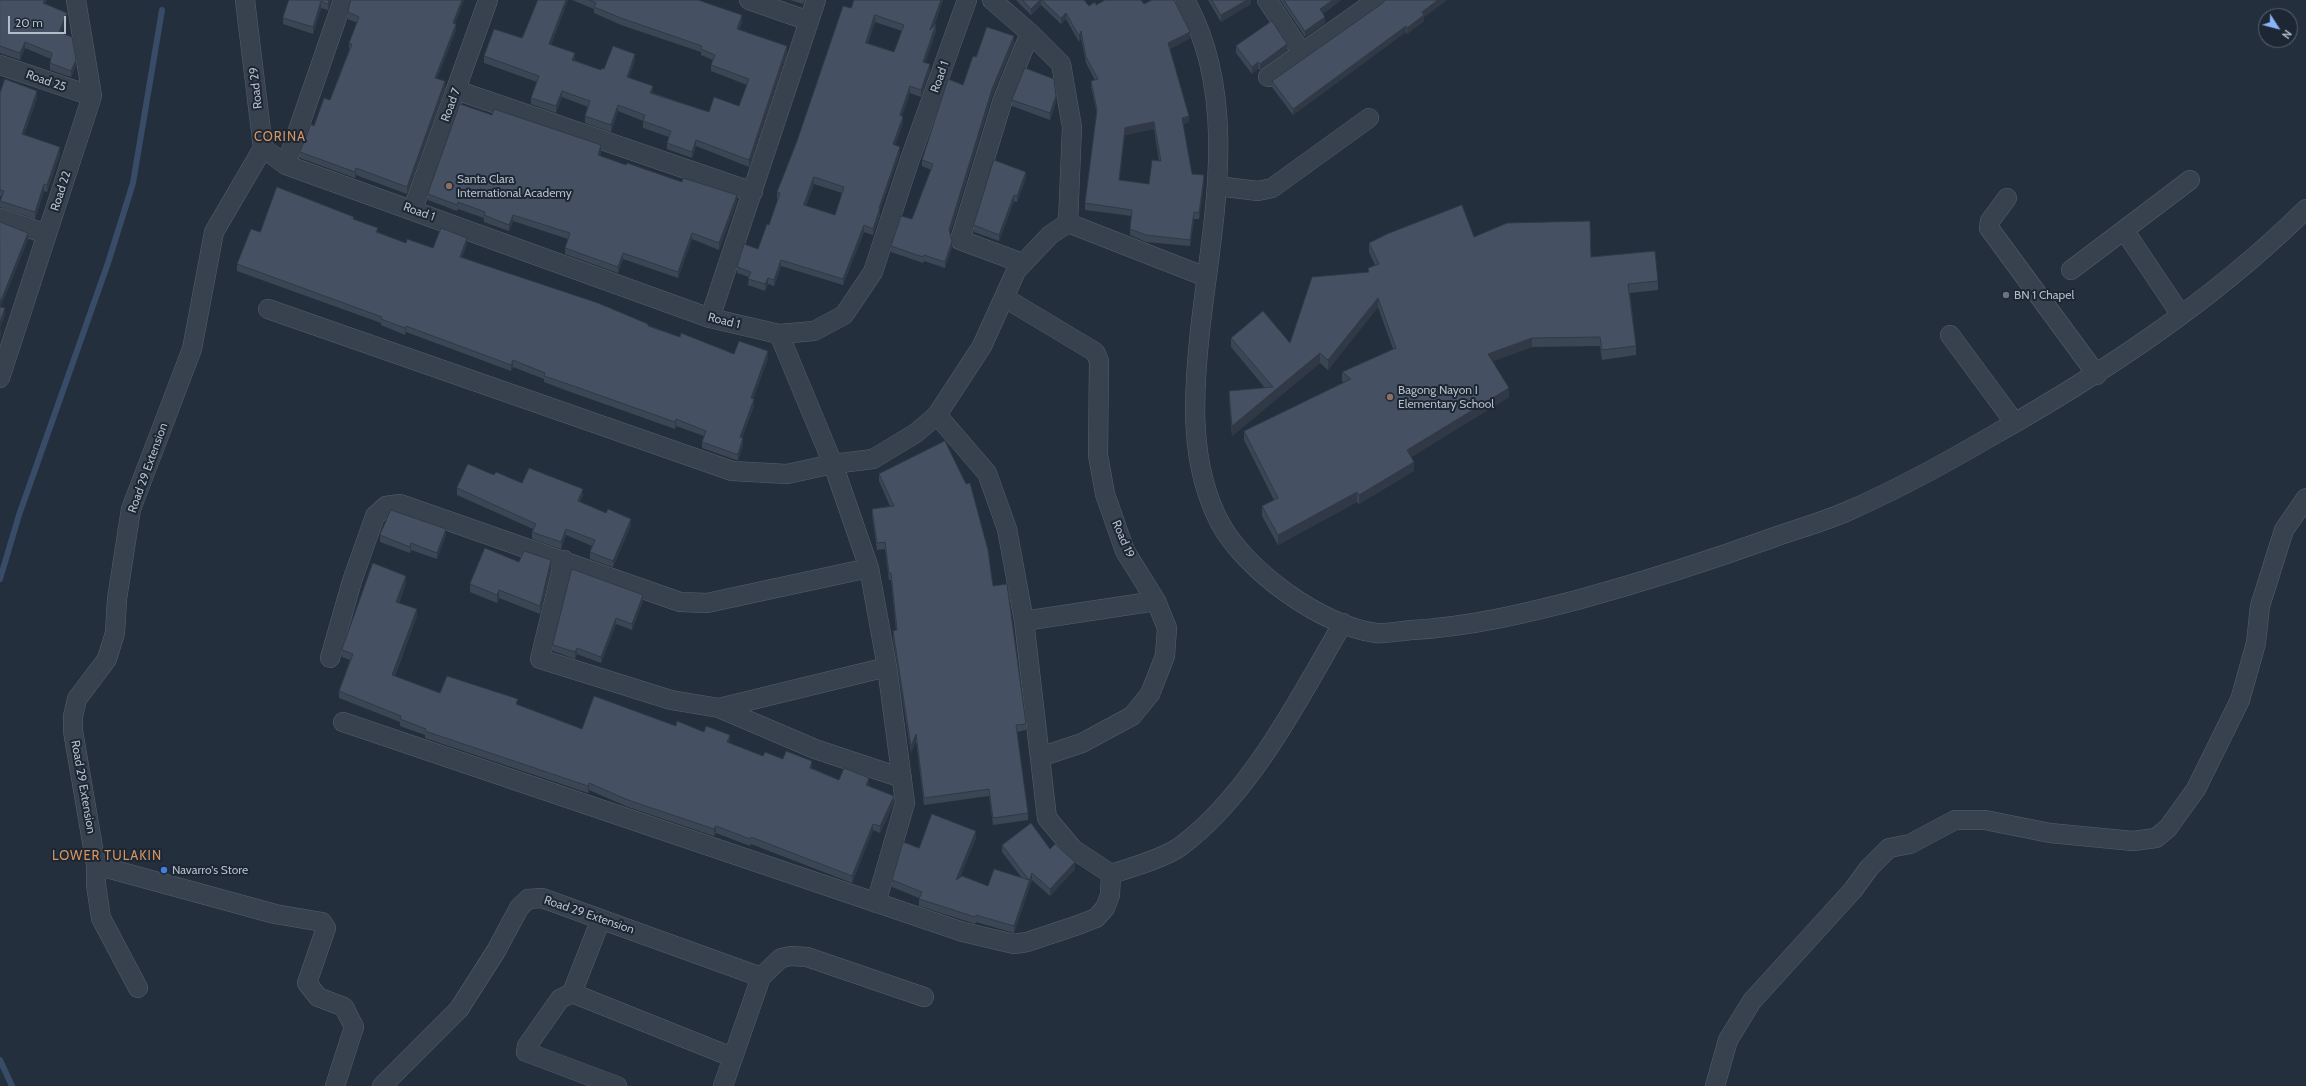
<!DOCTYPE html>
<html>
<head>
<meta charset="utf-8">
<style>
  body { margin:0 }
  #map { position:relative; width:2306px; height:1086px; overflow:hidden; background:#242f3e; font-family:Cabin,sans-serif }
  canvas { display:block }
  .north { position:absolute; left:2258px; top:8px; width:40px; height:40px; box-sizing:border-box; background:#1d2633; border:1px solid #59626f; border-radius:50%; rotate:126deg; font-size:11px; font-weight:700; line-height:16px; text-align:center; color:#b4bcc9 }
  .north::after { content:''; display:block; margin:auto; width:14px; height:18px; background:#8ab4f8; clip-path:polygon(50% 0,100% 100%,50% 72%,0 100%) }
  .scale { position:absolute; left:8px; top:16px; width:58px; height:18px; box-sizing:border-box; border:2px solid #b4bcc9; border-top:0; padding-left:5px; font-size:12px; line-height:14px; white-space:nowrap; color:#b4bcc9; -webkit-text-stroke:3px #1d2633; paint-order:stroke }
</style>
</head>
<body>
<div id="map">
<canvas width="2306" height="1086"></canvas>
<div class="north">N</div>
<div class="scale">20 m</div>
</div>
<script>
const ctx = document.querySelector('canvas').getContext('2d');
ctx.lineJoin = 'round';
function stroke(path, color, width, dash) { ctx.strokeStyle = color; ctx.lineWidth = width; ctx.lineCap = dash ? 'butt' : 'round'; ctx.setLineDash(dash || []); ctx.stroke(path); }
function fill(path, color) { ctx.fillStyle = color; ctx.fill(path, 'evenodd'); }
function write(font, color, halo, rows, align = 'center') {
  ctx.font = font + ' Cabin,sans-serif'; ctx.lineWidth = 4; ctx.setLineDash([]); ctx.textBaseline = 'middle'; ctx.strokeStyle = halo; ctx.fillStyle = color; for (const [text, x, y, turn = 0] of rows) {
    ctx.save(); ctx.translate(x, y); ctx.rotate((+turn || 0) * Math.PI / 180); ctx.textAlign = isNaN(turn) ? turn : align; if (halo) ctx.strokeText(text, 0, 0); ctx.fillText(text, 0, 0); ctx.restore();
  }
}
stroke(new Path2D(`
  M0,579L19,515L108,263L133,183L162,10
  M0,1060L12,1086`), '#394c67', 6);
const street = new Path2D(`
  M245,0L263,148L286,165L710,318L779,334L814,331L844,315L873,272L910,159L967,0
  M749,0L809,21
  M992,0L1030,33L1003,99L960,240L1022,263
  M1185,0C1241,100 1212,223 1200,331C1193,396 1189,464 1220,523C1246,571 1322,626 1376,633C1387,634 1400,631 1412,630C1468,627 1523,614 1577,600C1643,582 1708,561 1772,538C1797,529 1823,522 1848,511C1896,490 1944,464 1990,437C2103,373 2213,301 2306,209
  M1267,0L1302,53
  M1030,33L1061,64L1072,127L1068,223
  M0,65L92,96
  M1268,77L1377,0
  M456,90L753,192
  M286,165L343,0
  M1217,186L1258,191L1272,188L1369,118
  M2007,198L1990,221L1989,228L2097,375
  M413,209L488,0
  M0,218L46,234
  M2071,270L2124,230
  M1005,298L1095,352L1099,361L1098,455L1105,494L1125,551L1156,601L1167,628L1165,656L1150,694L1132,716L1082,743L1040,757
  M268,309L732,471L787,474L833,464L873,459L916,433L937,415L982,346L1016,271L1050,235L1068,223L1206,277
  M2181,315L2124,230L2190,180
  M710,318L816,0
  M779,334L833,464L869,568L887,667L905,803L876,903
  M1950,335L2015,423
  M0,378L92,96L76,0
  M937,415L987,473L1007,529L1024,621L1047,818L1073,849L1111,874
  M564,560L540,659L671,700L719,708L815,749L902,778
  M1024,621L1156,601
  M330,658L352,581L375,516L386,506L400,504L680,602L707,603L869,568
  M719,708L887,667
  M343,722L963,932L1014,944L1027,942L1078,925L1096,918L1105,908L1110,895L1111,874C1130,868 1165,858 1181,846C1252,793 1299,698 1343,623
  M96,865L275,914L322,922L326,928L307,983L318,997L344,1007L354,1027L335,1086
  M601,919L572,993L560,999L527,1046L526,1052L617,1086
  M138,988L101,918L96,885V865L73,731V716L77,699L107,659L115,633L117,599L131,509L192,349L214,232L263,148
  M572,993L732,1057
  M382,1086L459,1009L496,951L519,908L528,899L542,898L761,977
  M723,1086L761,977L781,958L791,956L807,957L924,997
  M1715,1086L1728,1040L1752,1001L1853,890L1869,868L1889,848L1910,844L1955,820H1985L2050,833L2133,841L2156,838L2168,828L2196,789L2240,700L2256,643L2260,606L2284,530L2306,498`);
stroke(street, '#565f6c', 20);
stroke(street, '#38414e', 19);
fill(new Path2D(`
  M0,0L45,4L67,19L61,33L76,66L71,77L50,70V63L51,59L25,48L20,60L0,53Z
  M289,0H331L328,10L321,8L313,34L283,24V18Z
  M464,0L455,23L456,30L437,78L445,88L407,194L356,175L355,178L300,158V152L314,126L330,100L349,50V43L357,23L348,19V12Z
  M538,0H568L551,45L575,59L574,60L601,70L635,60L629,77L653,92V93L709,112L739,106L747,85L711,71V65L713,60L701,55V52L621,25L594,13V9L572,0H698L742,22L739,30L787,53L749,167L696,146L692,158L667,149V143L669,137L643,128V121L618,111L611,132L585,123V116L588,107L562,97L556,113L531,104V98L537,82L484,63V56L522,38Z
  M790,0H805L803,4Z
  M943,0L934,26L936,31L925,63L930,71L921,97L910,93L902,116L903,123L895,145L900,153L880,210V215L873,235L864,232L843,285L781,266L774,286L768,284L765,291L748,285L749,277L737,273V267L758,249L769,225L778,199H777V192L851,8ZM875,22L902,31L894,52L868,43ZM814,184L842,193L835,215L806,206Z
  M1016,0H1084L1089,6L1096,5L1144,4L1190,38L1170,49L1189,122L1183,124L1192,174L1204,182L1199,219H1194L1190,246L1146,242L1130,235V229L1132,216L1085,210V203L1097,114L1091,87V81L1095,80L1086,63L1081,38L1079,42L1066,19L1061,24L1041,5L1031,15ZM1154,129L1159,161L1149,184L1119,180L1125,135Z
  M1208,0H1251V4L1221,22Z
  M1280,0H1341L1323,14L1325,23L1305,37Z
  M1447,0L1424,17V21L1407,34L1406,32L1293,115L1272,87V81Z
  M1014,43L992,96L950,234L952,247L945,268L924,261L923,263L891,252V246L912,219L931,170L922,166V160L963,85L976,57Z
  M1236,46L1287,50L1260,70L1258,69L1252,74L1236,53Z
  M0,93L37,98L24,135L60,154L47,192L44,191L35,219L0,207V201L2,197L0,196Z
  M1012,100L1056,102L1050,120L1012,106Z
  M492,115L601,152L600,156L626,165L737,201L719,250L692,239L678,278L623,259L618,273L565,254V248L568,239L513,221L509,231L484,222V218L458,209L457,211L428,200V194Z
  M1026,178L1017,202L1014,201L999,241L974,232V225Z
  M354,219L378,232L406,243L433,248L467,244L462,257L680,337L734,354L768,358L753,399L754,406L742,438L743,445L738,460H736L702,448V442L704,436L676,426L675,429L565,390L544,382V379L513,367L511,371L406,332L405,335L381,325V323L237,271V264L260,232Z
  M1474,237L1591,257L1658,281V290L1630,293L1636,346V355L1602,360L1600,346L1532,347L1493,361L1509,397L1411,457L1414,471L1359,504L1357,502L1278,545L1262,516V506L1274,500L1244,440V431L1344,382L1342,381V372L1393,349L1378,307L1328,370L1320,363L1232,436L1229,400V391L1265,388L1231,347V338L1290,343L1368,272V268L1375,265L1369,252V243Z
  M879,474L993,586L1026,724V730L1017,732L1028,813V820L993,825L989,796L924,805L916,741L911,753L893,638V631L896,630L891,580H889L885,549L877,550L872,515V509L890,506L879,481Z
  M494,475L522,483L583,495L580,502L631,525L613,567L590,559V552L592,546L566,535L561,549L532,539V532L533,529L457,495V488Z
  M380,535H446L437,559L411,550L410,553L380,542Z
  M519,562L551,568L540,614L499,598L497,603L470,592V584Z
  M406,583L399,603L417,616L395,676L440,693L518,705L582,729L676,726L729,743L763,756L783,759L812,768L839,780L869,785V786L894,803L880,833L873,830L852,883L751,844L750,846L716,833L714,836L628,807L589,790L588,793L425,738V735L400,726V722L339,698V691L350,660L342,657V650Z
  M643,601L632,630L616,624L601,663L577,654L575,659L553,651V645Z
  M976,838L960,877L988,886L1022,878L1002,852V845L1050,849L1075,869L1050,896L1032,880L1014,933L976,922L975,924L966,921L919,906V898L892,887V880L919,848Z`), '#3b4654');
fill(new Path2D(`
  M45,0H47L43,10V3Z
  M329,0H331L328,10V4Z
  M462,0H464L453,29V23Z
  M566,0H568L549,50V44Z
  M941,0H943L930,36V30Z
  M1040,0H1041V5L1031,15V9Z
  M1247,0H1251V4L1221,22V15Z
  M1333,0H1341L1320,16V9Z
  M1438,0H1447L1424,17V21L1407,34V28L1422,12Z
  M321,1V8L313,34V27Z
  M67,13V19L59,38V32Z
  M1066,13V19L1061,24V18Z
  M742,15V22L737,36V29Z
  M875,15V22L866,49V43Z
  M1325,17V23L1305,37V31Z
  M456,24V30L435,84V78Z
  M936,24V31L923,68V62Z
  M1406,26V32L1293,115V109Z
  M1081,31V38L1079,42V36Z
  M1190,32V38L1168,50V43Z
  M1014,36V43L992,96L949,237V230L992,89Z
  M25,42V48L20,60V53Z
  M1287,44V50L1260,70V64Z
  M787,46V53L749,167V160Z
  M575,53V59L572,66V60Z
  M635,54V60L627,83V77Z
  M76,60V66L71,77V71Z
  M1258,62V69L1252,74V67Z
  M930,64V71L921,97V90Z
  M445,81V88L407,194V187Z
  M653,86V92L650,99V93Z
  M910,86V93L900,122V115Z
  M37,91V98L22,141V134Z
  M562,91V97L556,113V106Z
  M1056,96V102L1050,120V113Z
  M618,105V111L611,132V125Z
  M1189,116V122L1182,124V118Z
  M903,117V123L893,151V144Z
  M1154,122V129L1125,135L1119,186V180L1125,128Z
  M696,140V146L692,158V152Z
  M601,145V152L598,162V155Z
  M60,147V154L47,192V185Z
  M900,147V153L880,210V215L873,235V229L879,208Z
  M356,168V175L355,178V172Z
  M1026,172V178L1017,202V196Z
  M1204,175V182L1199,219V213Z
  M814,177V184L804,211V205Z
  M44,184V191L35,219V212Z
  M737,195V201L719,250V243Z
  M1014,195V201L999,241V235Z
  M1194,212V219L1190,246V240Z
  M513,215V221L509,231V225Z
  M864,225V232L843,285V279Z
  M28,233V240L0,309V303Z
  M692,233V239L678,278V272Z
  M467,238V244L460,263V257Z
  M952,241V247L945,268V262Z
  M623,253V259L618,273V267Z
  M781,260V266L774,286V280Z
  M768,278V284L765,291V284Z
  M1378,298V307L1328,370V360Z
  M5,308V315L0,328V322Z
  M406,326V332L405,335V328Z
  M1,328V335L0,338V332Z
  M1532,338V347L1488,363V354Z
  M768,351V358L751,405V398Z
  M1320,353V363L1232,436V426Z
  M513,360V367L511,371V365Z
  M1509,388V397L1407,460V450Z
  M754,399V406L740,443V437Z
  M676,419V426L675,429V422Z
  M743,438V445L738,460V454Z
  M1414,462V471L1359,504V495Z
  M583,489V495L578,507V501Z
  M1357,492V502L1278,545V535Z
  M631,519V525L613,567V561Z
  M446,529V535L437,559V553Z
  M566,529V535L561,549V542Z
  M411,543V550L410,553V547Z
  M551,560V568L540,614V606Z
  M406,576V583L396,609V602Z
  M499,590V598L497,603V595Z
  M643,595V601L632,630V624Z
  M417,609V616L392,682V675Z
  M616,618V624L601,663V657Z
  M577,648V654L575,659V652Z
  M916,734V741L911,753V746Z
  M730,735V742H727Z
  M812,761V768L810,774V768Z
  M869,778V785L866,792V785Z
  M589,783V790L588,793V786Z
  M894,796V803L880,833V826Z
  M873,824V830L852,883V876Z
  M716,826V833L714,836V829Z
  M976,831V838L956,887V880Z
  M1075,862V869L1050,896V889Z
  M1032,873V880L1014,933V926Z`), '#303945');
const building = new Path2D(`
  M0,0H45L43,3L67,13L59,32L72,37L76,60L71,71L50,63L52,53L25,42L20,53L0,46Z
  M289,0H329L328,4L321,1L313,27L283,18Z
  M351,0H462L453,23L456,24L435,78L445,81L407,187L356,168L355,172L300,152L311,124L314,126L324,98L330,100L352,44L349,43L359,17L348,12Z
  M538,0H566L549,44L575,53L572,60L601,70L602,68L604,69L613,46L635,54L627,77L653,86L650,93L709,112L714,97L739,106L749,79L711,65L715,55L701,49L702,46L621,18L594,7L596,3L589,0H698L742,15L737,29L787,46L749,160L696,140L692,152L667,143L671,131L643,121L645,115L618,105L611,125L585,116L590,101L562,91L556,106L531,98L539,76L484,56L494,29L522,38Z
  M854,0H941L930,30L936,24L923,62L930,64L921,90L910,86L900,115L903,117L893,144L900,147L879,208H880L873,229L864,225L843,279L781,260L774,280L768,278L765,284L748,279L751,272L737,267L744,244L758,249L767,224L769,225L780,193L777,192L797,141L843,6L851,8ZM875,15L904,25L894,52L866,43ZM814,177L844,187L835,215L804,205Z
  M1023,0H1040L1031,9Z
  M1042,0H1084L1089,6L1095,2L1096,5L1105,0H1141L1144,4L1152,0H1174L1190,32L1168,43L1189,116L1182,118L1192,174L1204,175L1199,213L1194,212L1190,240L1146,235L1130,229L1132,210L1085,203L1097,110L1091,81L1098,79L1086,57L1081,31L1079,36L1066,13L1061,18ZM1154,122L1161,161L1152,160L1149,184L1119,180L1125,128Z
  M1212,0H1247L1221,15Z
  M1284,0H1333L1320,9L1325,17L1305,31Z
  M1385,0H1438L1422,12L1424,15L1407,28L1406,26L1293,109L1272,81L1383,3Z
  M1272,21L1287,44L1260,64L1258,62L1252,67L1236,46Z
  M987,27L1014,36L992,89L949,230L952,241L945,262L924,255L923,257L891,246L901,216L912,219L933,164L922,160L948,79L963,85L973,56L976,57Z
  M1025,68L1054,79L1056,96L1050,113L1012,100Z
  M5,79L37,91L22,134L60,147L47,185L44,184L35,212L0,201L4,191L0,190V93Z
  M460,104L492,115L494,109L601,145L598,155L626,165L627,163L682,182L683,178L737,195L719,243L692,233L678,272L623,253L618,267L565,248L570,233L513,215L509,225L484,215L485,212L458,202L457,205L428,194Z
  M994,160L1026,172L1017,196L1014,195L999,235L974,225Z
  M277,187L354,217L353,219L378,228L376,232L406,243L407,239L433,248L441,228L467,238L460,257L598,303L648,324V326L680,337L681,333L734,354L739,341L768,351L751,398L754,399L740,437L743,438L738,454H736L702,442L706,431L676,419L675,422L565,383L544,376L545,373L513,360L511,365L406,326L405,328L381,319L382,317L237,264L251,229L260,232Z
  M1462,205L1474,237L1507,223L1590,221L1591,257L1655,251L1658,281L1628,284L1636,346L1602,350L1600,337L1532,338L1488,354L1509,388L1407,450L1414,462L1359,495L1357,492L1278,535L1262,506L1278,498L1244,431L1351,379L1342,372L1396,348L1378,298L1328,360L1320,353L1232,426L1229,391L1273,387L1231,338L1263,311L1290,343L1312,277L1369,272L1368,268L1379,264L1369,243L1387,234Z
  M0,222L28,233L0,303Z
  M0,307L5,308L0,322Z
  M945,441L966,484L970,483L988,550L993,586L1007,584L1026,724L1016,725L1028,813L993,818L989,789L924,798L916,734L911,746L893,631L897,630L891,573H889L885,542L877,543L872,509L894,506L879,474Z
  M468,464L494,475L496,472L522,483L529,468L583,489L578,501L606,513L608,509L631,519L613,561L590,552L595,540L566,529L561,542L532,532L536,524L457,488Z
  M391,510L446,529L437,553L411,543L410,547L380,535Z
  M485,548L519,562L524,551L551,560L540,606L499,590L497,595L470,584Z
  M373,563L406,576L396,602L417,609L392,675L440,693L447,676L518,699L516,704L582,729L594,696L676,726L677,721L704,732L706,726L730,735L727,742L763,756L765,752L783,759L786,751L812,761L810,768L839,780L844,768L869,778L866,785L894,796L880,826L873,824L852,876L751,837L750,839L716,826L714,829L628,800L589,783L588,786L425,731L426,729L400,719L401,716L339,691L353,654L342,650Z
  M572,569L643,595L632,624L616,618L601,657L577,648L575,652L553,645Z
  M932,814L976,831L956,880L962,876L988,886L994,869L1029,880L1002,845L1031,823L1050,849L1055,844L1075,862L1050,889L1032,873L1014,926L976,915L975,917L966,914L919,899L922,892L892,880L903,842L919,848Z`);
fill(building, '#455162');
stroke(building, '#303945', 1);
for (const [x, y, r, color] of [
  [449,186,4,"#8d6e63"],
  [2006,295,4,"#6b7280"],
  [1390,397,4,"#8d6e63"],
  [164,870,4,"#3f7fe0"]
]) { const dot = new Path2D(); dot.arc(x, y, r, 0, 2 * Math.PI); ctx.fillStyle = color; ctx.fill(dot); stroke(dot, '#1d2633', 1.5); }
write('12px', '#b4bcc9', '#1d2633', [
  ["Road 1",940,77,-70],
  ["Road 25",46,81,19],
  ["Road 29",256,88,-96],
  ["Road 7",451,105,-70],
  ["Road 22",61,191,-72],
  ["Road 1",419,212,20],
  ["Road 1",724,321,14],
  ["Road 29 Extension",148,468,-70],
  ["Road 19",1123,539,67],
  ["Road 29 Extension",83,787,80],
  ["Road 29 Extension",589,915,19]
]);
write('12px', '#b4bcc9', '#1d2633', [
  ["Santa Clara",457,179],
  ["International Academy",457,193],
  ["BN 1 Chapel",2014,295],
  ["Bagong Nayon I",1398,390],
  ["Elementary School",1398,404],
  ["Navarro's Store",172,870]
], 'left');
ctx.letterSpacing = '1px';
write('13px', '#d59563', '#1d2633', [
  ["CORINA",280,137],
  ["LOWER TULAKIN",107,856]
]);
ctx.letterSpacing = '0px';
</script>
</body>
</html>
